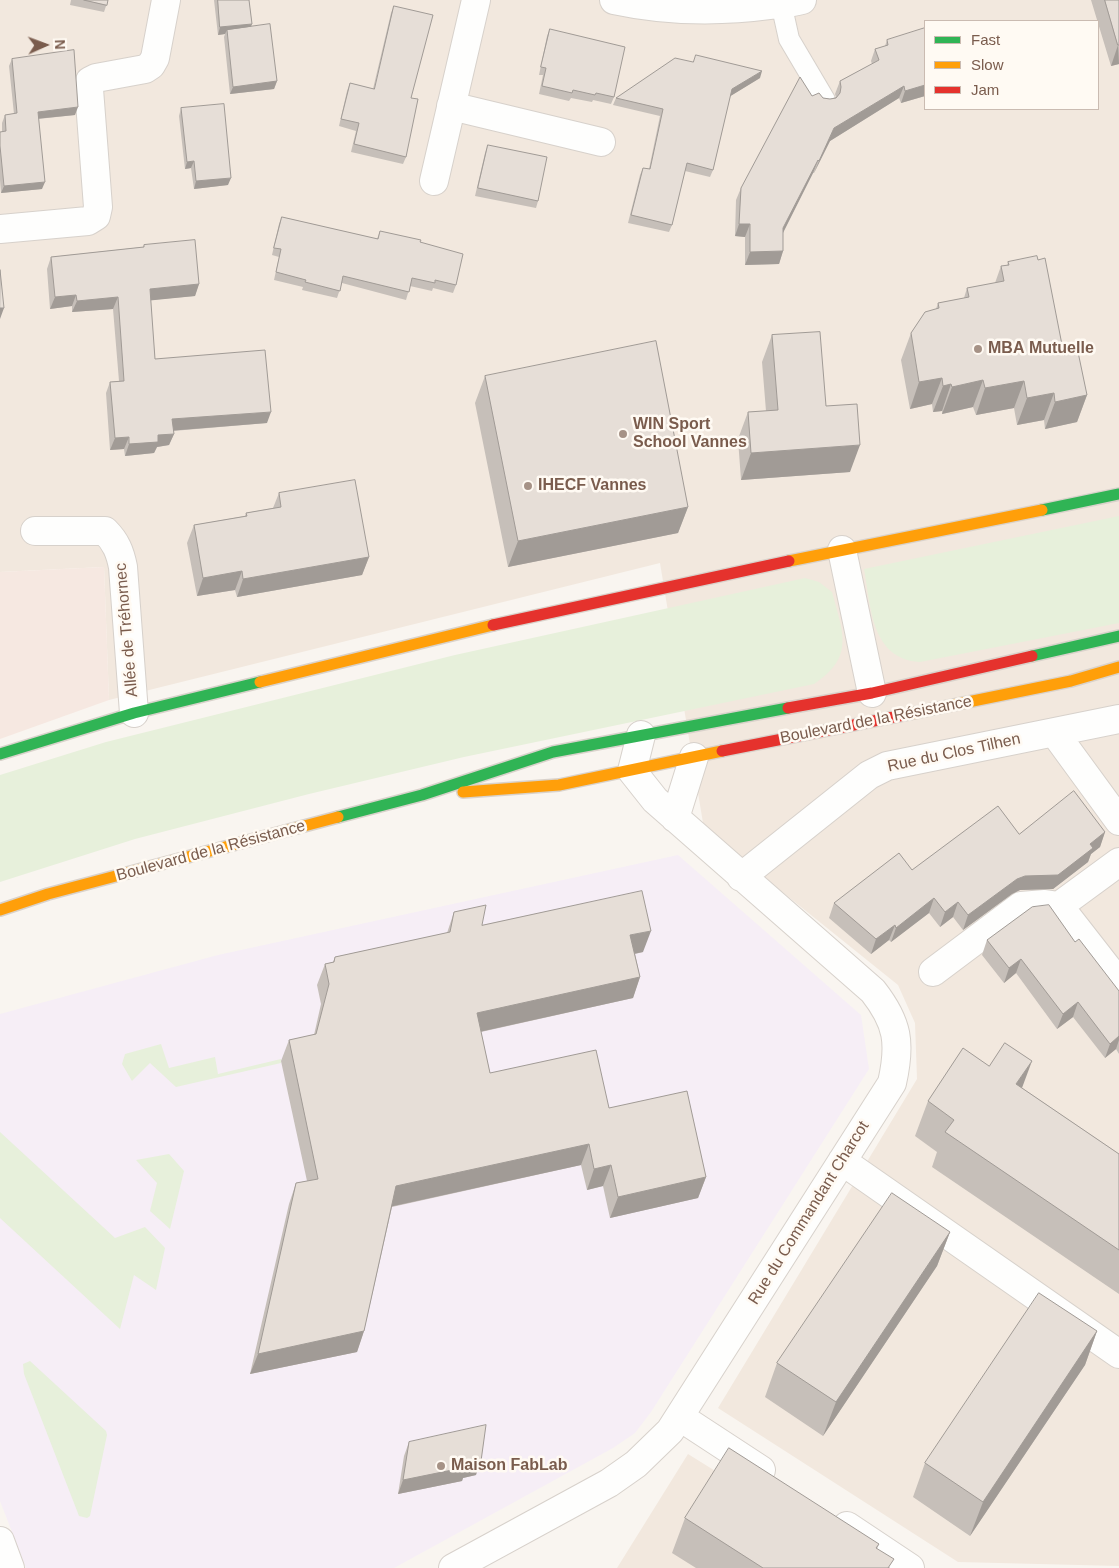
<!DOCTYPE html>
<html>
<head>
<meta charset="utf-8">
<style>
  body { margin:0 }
  #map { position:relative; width:1119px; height:1568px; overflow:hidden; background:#f9f5f0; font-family:Helvetica,sans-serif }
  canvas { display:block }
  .legend { position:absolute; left:924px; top:20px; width:175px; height:90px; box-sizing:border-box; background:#fffaf3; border:1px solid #cabbb1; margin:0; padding:6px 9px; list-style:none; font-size:15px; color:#7a5c4d }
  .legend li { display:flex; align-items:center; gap:10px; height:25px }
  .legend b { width:25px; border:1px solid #cabbb1 }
  .north { position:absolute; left:20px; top:20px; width:50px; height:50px; -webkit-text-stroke:4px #fffaf3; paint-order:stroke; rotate:88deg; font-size:14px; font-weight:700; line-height:20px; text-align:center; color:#7a5c4d }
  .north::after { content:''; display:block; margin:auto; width:18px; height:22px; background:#7a5c4d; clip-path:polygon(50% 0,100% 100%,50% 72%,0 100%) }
</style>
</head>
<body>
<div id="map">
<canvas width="1119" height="1568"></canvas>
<ul class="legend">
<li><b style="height:6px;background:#30b455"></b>Fast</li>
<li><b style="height:6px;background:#ff9f0a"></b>Slow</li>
<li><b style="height:6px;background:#e5322d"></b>Jam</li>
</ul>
<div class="north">N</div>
</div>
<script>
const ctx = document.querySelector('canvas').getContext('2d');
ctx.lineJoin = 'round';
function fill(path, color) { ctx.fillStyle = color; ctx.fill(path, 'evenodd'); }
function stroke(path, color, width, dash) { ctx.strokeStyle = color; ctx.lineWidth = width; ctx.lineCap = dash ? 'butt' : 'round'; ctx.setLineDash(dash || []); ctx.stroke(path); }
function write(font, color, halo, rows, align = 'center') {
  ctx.font = font + ' Helvetica,sans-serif'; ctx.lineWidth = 5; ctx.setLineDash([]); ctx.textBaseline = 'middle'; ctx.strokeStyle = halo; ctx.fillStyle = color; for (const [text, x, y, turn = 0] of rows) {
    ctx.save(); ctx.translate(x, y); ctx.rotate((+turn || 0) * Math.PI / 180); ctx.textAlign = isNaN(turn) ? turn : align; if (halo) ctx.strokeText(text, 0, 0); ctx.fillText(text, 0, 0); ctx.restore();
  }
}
fill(new Path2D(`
  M0,0H1119V1566L958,1562L718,1408L917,1079L915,1023L898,985L704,829L660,563L109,700L104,567L0,572ZM925,21H1098V109H925Z
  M688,1454L871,1568H617Z`), '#f2e8de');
fill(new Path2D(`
  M104,567L109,700L0,739V572Z`), '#f6e8e1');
fill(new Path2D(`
  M678,855L861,1015L869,1069L651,1412L635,1433L613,1448L394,1568H26L0,1501V1014L218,955Z`), '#f6eef6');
fill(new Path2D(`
  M1119,516V623L920,662C871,659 871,607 864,569Z
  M805,578L819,582L832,592C843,633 855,657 814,684L464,757L309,794L135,839L0,882V775L106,742L455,655Z
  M161,1044L169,1068L215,1057L218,1074L281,1059V1063L176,1087L150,1063L132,1081L122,1064L125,1054Z
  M0,1132L115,1238L145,1227L165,1248L156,1290L134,1275L120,1329L0,1218Z
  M169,1154L184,1171L170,1229L150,1211L157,1183L136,1160Z
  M30,1361L106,1431L107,1435L90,1516L87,1518L79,1516L24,1374L23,1364Z`), '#e7f0db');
const lane = new Path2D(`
  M781,3L789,39L825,100`);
const street = new Path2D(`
  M614,0C665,11 719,12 771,5C782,3 792,3 802,0
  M451,106L601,142
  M434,181L476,0
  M0,229L88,221L96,216L98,207L89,89L90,81L96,78L145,69L151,65L155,58L166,0
  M35,531H105C116,542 120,552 123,567L134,713
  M842,550L872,693
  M1054,732L1119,821
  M675,818L694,757
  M1119,862L1059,906L1119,983
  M741,877L869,775L887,766L1119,719
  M933,972L1021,906L1045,904L1059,906
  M842,1161L1119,1354
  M680,1417L761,1470
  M847,1526L910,1568
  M0,1541L10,1568
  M453,1568L609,1483L636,1464L670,1431L892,1083C901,1043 898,1023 873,991L655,800L632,771L641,735`);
const fast = new Path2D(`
  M1042,510L1119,494
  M1032,656L1119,636
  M0,754L134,713L260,682
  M338,817L422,795L553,752L788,708`);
const slow = new Path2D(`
  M789,561L1042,510
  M260,682L493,625
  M909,714L1071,681L1119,667
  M463,792L559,785L722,751
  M0,910L48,894L338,817`);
const jam = new Path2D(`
  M493,625L789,561
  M788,708L872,693L1032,656
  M722,751L909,714`);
stroke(lane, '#d7d1cb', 22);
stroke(street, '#d7d1cb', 30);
stroke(fast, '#d9d2cb', 14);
stroke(slow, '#d9d2cb', 14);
stroke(jam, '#d9d2cb', 14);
stroke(lane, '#fefefd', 20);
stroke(street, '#fefefd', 28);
stroke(fast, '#30b455', 11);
stroke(slow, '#ff9f0a', 11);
stroke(jam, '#e5322d', 11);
fill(new Path2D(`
  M71,0H108L104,12L70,5Z
  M214,0H249L252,24L251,26L277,81L274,89L230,94L224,37L225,34L218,35Z
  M1091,0H1119V64L1111,66Z
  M394,6L411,98L406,157L403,164L351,152L356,131L339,126L347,91L350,83L373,89L391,13Z
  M550,29L614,97L611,104L593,100L592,102L571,98L569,101L539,94L543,75H539L547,36Z
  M887,40L925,96L901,103L899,98L830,141L814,173H813L783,232V251L779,264L745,265V237L735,236L736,200L741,188L812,96L830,99L836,97L835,94L840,81L872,64L871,61L875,49L885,46Z
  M12,59L75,115L38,119L42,189L1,193L0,180V132H2V123L5,115L14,114L9,66Z
  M760,78L730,96L713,170L710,177L685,171L672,225L669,232L628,223L640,175L643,168L649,169L660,116L613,105L616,98Z
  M181,108L228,185L194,189L191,168L185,169L179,116Z
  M488,145L538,201L536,208L475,196L485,153Z
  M282,217L377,239L380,231L420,242L456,285L453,293L433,288L432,291L410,286L406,300L342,283L337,298L302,290L303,287L274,280L279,257L272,255L279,224Z
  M144,245L199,284L195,296L150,300L155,359L267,423L173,431L174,434L169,445L157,447L154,453L125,456L124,449L110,450L106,393L110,382L119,381L113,309L72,312V306L50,309L47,269L51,257L143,247Z
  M1008,262L1064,355L1087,395L1077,422L1045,429L1044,420L1017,425L1014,408L976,415L973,407L942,414V411L933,412L932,404L910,409L901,360L911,333L936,309L938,303L964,298L967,288L995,283L1001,266H1007Z
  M772,335L826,406L850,472L741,480L738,439L748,412L766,411L762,362Z
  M485,376L688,507L678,533L508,567L475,403Z
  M279,493L369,557L362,575L237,597L235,590L197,596L187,543L194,525L245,516L246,513L273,508Z
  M1105,832L1100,847L1091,854L1088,862L1053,889L1020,890L1012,894L963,930L953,917L940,927L929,913L891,942L889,940L871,954L829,918L834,903L912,870L1019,834Z
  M454,912L482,925L643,952L635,954L640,977L633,998L481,1032L490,1073L609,1108L706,1177L698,1198L610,1218L603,1186L587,1190L581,1165L392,1207L364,1331L357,1352L250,1374L289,1204L296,1183L307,1181L281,1061L289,1040L314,1035L321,1004L317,985L325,964L333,962L335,957L447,933Z
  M987,940L1075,942L1119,991V1054L1116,1049L1105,1058L1073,1017L1057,1029L1016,973L1004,983L982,955Z
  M1022,1088L1119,1154V1294L932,1167L937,1152L915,1136L928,1101Z
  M950,1232L937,1266L823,1436L765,1397L777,1363Z
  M1097,1331L1085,1365L970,1536L913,1497L925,1463Z
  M409,1442L476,1475L463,1478L462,1481L398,1494L404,1456Z
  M685,1518L879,1544L877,1549L890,1568H696L672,1553Z`), '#c6bfb9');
fill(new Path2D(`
  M252,24L249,31L227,30L225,34L218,35L220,27Z
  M1118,45L1119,64L1111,66Z
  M762,71L760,78L729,97L732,89Z
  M277,81L274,89L230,94L233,87Z
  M925,85V96L901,103L905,91Z
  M904,86L899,98L830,141L814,173L819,161L834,128Z
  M78,107L75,115L35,119L38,112Z
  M818,160L813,173L779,241L783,228Z
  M194,161L191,168L185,169L187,162Z
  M231,178L228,185L194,189L196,181Z
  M45,182L42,189L1,193L4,186Z
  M739,224H750L745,237L735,236Z
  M783,251L779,264L745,265L750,252Z
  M199,284L195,296L145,301L150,289Z
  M76,295L72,306L50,309L55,297Z
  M118,297L113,309L72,312L77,301Z
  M0,308H4L0,319Z
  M942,378L932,404L910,409L919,382Z
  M983,380L973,407L942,414L952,387Z
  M1024,381L1014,408L976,415L985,388Z
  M951,384L942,411L933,412L943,386Z
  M1054,393L1044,420L1017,425L1027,398Z
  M1087,395L1077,422L1045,429L1055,402Z
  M271,412L267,423L168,431L172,419Z
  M174,434L169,445L157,447L154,453L125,456L129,444L158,435Z
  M129,437L124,449L110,450L115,438Z
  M860,445L850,472L741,480L751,453Z
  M688,507L678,533L508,567L518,541Z
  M369,557L362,575L237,597L243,579Z
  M242,571L235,590L197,596L203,578Z
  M1105,832L1100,847L1091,854L1088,862L1053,889L1020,890L1012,894L963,930L968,915L1017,879L1025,876L1090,844Z
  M934,898L929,913L891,942L896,928Z
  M958,902L953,917L940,927L945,912Z
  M895,925L889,940L871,954L876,939Z
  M651,931L643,952L623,956L630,935Z
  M1021,959L1016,973L1004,983L1009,968Z
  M640,977L633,998L470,1034L477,1013Z
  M1078,1002L1073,1017L1057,1029L1063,1014Z
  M1119,1036V1040L1116,1049L1105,1058L1110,1044Z
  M1032,1061L1019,1096L1016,1084Z
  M589,1144L581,1165L389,1207L396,1186Z
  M611,1165L603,1186L587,1190L594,1169Z
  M706,1177L698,1198L610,1218L618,1197Z
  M950,1232L937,1266L823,1436L836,1402Z
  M364,1331L357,1352L250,1374L258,1354Z
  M1097,1331L1085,1365L970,1536L983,1502Z
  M481,1461L476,1475L463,1478L462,1481L398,1494L403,1480Z`), '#a19b96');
const building = new Path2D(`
  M84,0H108L107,5Z
  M218,0H249L252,24L220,27Z
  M1105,0H1119V45H1118Z
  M394,6L433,15L411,98L418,99L406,157L354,144L359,123L341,119L350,83L374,89Z
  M270,24L277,81L233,87L227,30Z
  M925,28V85L905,91L904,86L834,128L819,161L818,160L783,228V251L750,252V224H739L741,188L800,77L812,96L819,93L823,98L830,99L836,98L840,93L841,87L840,81L879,60L875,49L888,45L887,40Z
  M550,29L625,47L614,97L596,93L595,95L573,90L572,93L542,86L546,68L541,67Z
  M74,50L78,107L38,112L45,182L4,186L0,146V132L6,131L5,115L17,113L12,59Z
  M696,55L762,71L732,89L713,170L687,163L672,225L631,215L643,168L650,169L663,109L616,98L675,58L693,62Z
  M224,104L231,178L196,181L194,161L187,162L181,108Z
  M488,145L547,157L538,201L478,188Z
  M282,217L378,239L380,231L421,240L420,242L463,254L456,285L435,280V283L412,278L409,292L343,276L340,291L305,282L306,280L276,272L281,249L274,248Z
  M195,240L199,284L150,289L155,359L265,350L271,412L172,419L174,434L158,435V442L129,444V437L115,438L110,382L124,381L118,297L77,301L76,295L55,297L51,257L144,247V245Z
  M1037,256L1038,260L1045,258L1064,355L1078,352L1087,395L1055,402L1054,393L1027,398L1024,381L985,388L983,380L952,387L951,384L943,386L942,378L919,382L911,333L925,312L939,308L938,303L969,297L967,288L1004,281L1001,266L1009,265L1008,262Z
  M0,270L4,308H0Z
  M820,332L826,406L857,404L860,445L751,453L748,412L778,410L772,335Z
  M656,341L688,507L518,541L485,376Z
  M355,480L369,557L243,579L242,571L203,578L194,525L247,516L246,513L281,507L279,493Z
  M1074,791L1105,832L1090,844L1093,848L1058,875L1025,876L1017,879L968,915L958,902L945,912L934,898L896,928L895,925L876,939L834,903L899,853L912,870L998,806L1019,834Z
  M642,891L651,931L630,935L640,977L477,1013L490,1073L596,1050L609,1108L687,1091L706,1177L618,1197L611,1165L594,1169L589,1144L396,1186L364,1331L258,1354L296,1183L318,1179L289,1040L316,1034L329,984L325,964L334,962L335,957L450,932L454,912L486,905L482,925Z
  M1049,905L1075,942L1079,939L1119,991V1036L1110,1044L1078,1002L1063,1014L1021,959L1009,968L987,940L1032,907Z
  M1005,1043L1032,1061L1016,1084L1119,1154V1250L945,1132L954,1120L928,1101L963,1048L989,1066Z
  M892,1193L950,1232L836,1402L777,1363Z
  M1039,1293L1097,1331L983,1502L925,1463Z
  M486,1425L481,1461L467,1465V1467L403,1480L409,1442Z
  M729,1448L879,1544L876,1548L894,1559L888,1568H763L685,1518Z`);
fill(building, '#e6ded7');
stroke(building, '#a19b96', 1);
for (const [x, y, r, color] of [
  [978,349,5,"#a69286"],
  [623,434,5,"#a69286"],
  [528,486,5,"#a69286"],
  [441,1466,5,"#a69286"]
]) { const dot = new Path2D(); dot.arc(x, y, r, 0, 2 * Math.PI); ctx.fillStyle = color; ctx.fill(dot); stroke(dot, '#fffaf3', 2); }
write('bold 16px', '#7a5c4d', '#fffaf3', [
  ["MBA Mutuelle",988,349],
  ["WIN Sport",633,425],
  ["School Vannes",633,443],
  ["IHECF Vannes",538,486],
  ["Maison FabLab",451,1466]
], 'left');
write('16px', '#7a5c4d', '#fffaf3', [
  ["Allée de Tréhornec",127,630,-95],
  ["Boulevard de la Résistance",876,720,-11],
  ["Rue du Clos Tilhen",954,753,-12],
  ["Boulevard de la Résistance",211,851,-15],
  ["Rue du Commandant Charcot",809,1213,-58]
]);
</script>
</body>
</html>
